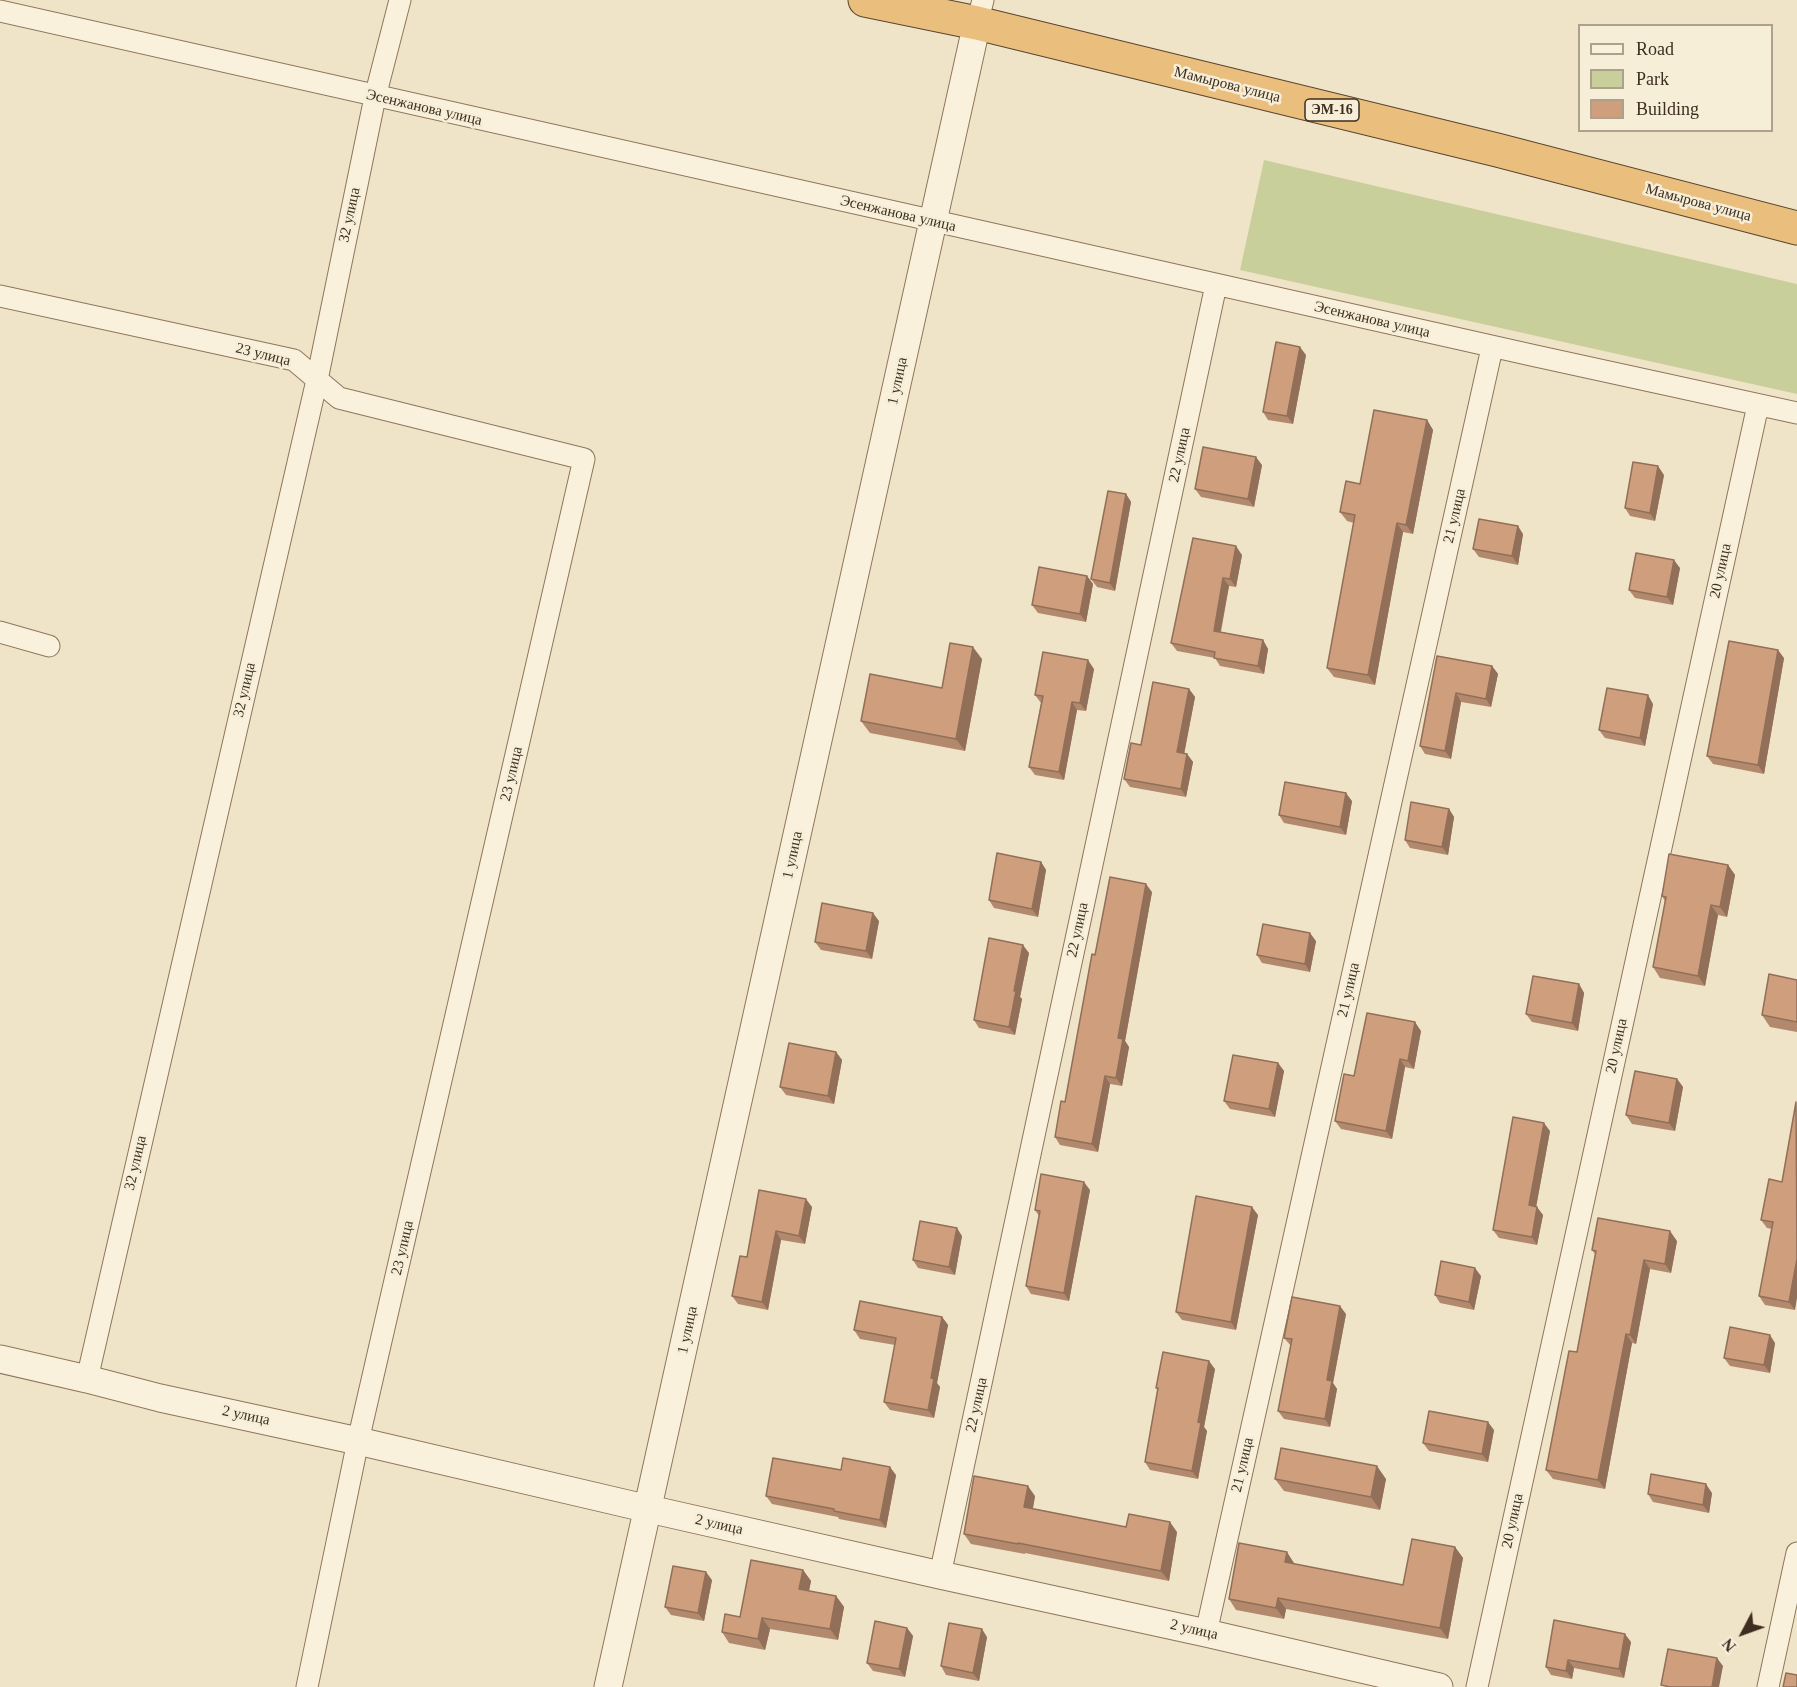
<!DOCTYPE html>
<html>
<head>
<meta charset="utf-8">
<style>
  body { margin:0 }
  #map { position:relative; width:1797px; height:1687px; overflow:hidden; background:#f0e4c8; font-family:Georgia,serif }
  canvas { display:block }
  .legend { position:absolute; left:1578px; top:24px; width:195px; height:108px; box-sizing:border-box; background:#f7eed8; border:2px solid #ada18e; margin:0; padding:8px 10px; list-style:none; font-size:18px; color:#3d2e20 }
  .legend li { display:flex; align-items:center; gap:12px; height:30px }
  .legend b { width:30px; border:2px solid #ada18e }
  .north { position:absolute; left:1713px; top:1603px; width:60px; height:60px; -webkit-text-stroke:4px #f7eed8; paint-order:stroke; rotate:229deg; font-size:16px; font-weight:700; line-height:24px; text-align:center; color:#3d2e20 }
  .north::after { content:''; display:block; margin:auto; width:21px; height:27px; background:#3d2e20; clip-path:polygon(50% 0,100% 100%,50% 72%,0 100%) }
</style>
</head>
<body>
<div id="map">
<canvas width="1797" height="1687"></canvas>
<ul class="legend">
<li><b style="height:8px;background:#faf1dc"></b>Road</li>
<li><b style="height:16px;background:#c9cf9b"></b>Park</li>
<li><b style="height:16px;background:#cf9f7d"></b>Building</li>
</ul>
<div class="north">N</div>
</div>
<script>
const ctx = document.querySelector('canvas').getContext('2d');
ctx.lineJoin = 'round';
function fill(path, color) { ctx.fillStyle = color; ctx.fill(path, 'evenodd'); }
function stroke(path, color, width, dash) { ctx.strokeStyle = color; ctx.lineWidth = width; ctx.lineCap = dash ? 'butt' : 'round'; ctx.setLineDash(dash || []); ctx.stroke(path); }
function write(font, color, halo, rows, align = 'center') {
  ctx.font = font + ' Georgia,serif'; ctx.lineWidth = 5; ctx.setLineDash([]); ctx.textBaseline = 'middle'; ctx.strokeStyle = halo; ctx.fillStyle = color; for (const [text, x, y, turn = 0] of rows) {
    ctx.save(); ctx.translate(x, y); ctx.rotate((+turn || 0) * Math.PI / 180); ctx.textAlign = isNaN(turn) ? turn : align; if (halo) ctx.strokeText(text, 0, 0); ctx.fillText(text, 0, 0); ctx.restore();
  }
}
fill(new Path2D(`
  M1264,160L1797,284V394L1240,270Z`), '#c9cf9b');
const minor = new Path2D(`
  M0,11C598,148 1197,283 1797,413
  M977,23L983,0
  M0,296L294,360L339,398L584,459L358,1441L307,1687
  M0,632L49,646
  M87,1379L317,380L375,97L400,0
  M940,1575L1216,285
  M1206,1633L1492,348
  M1477,1687L1758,405
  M1768,1687L1797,1553`);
const tertiary = new Path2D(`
  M0,1359L87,1379L160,1398L358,1441L649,1509L940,1575L1206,1633L1439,1687
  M608,1687L977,23`);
const trunk = new Path2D(`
  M865,0L977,23L1497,150L1797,228`);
stroke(minor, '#8d765c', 23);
stroke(tertiary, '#8d765c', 29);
stroke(trunk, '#5b4430', 35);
stroke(minor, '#faf1dc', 21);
stroke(tertiary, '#faf1dc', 27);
stroke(trunk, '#eabe7c', 33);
fill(new Path2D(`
  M1306,355L1293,424L1268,420L1263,412Z
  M1427,420L1433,430L1413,534L1403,532L1375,685L1334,677L1327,668L1354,523L1347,521L1340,512Z
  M1262,465L1254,507L1201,497L1195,489Z
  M1664,475L1655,521L1630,516L1625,508Z
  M1126,494L1131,502L1115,591L1097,587L1091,579Z
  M1523,534L1518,565L1479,557L1473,549Z
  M1242,555L1236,587L1229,586L1221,632L1263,640L1268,649L1264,674L1220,666L1215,658L1177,651L1171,643Z
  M1680,568L1673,605L1635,598L1629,590Z
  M1087,576L1093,584L1086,622L1038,613L1032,605Z
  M1437,656L1492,666L1498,674L1491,707L1461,702L1451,759L1425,754L1420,746Z
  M1784,658L1764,774L1713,764L1707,756Z
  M982,659L965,751L870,733L861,721L942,688Z
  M1094,669L1086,711L1077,710L1064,780L1035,775L1029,767L1041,703L1035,695Z
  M1189,689L1195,697L1184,753L1187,754L1193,762L1186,797L1130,787L1124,779L1141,745Z
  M1653,704L1645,746L1605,738L1599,730Z
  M1352,801L1346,835L1284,823L1279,815Z
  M1449,809L1454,817L1448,855L1410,848L1405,840Z
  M1041,862L1046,870L1038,917L994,908L989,900Z
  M1728,865L1735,875L1727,917L1718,915L1705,986L1660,978L1653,967L1665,901L1662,896Z
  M1152,892L1125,1041L1129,1047L1122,1086L1110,1084L1098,1152L1060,1145L1055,1137L1065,1102L1095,955Z
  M879,921L872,959L821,950L815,942Z
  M1316,941L1310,972L1262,963L1257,955Z
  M1029,953L1020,997L1022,999L1015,1035L979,1028L974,1020Z
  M1797,980V1032L1770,1027L1762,1015Z
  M1579,984L1584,993L1578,1031L1532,1022L1526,1014Z
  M1421,1031L1414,1069L1405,1067L1392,1139L1341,1129L1335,1121L1354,1076Z
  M836,1052L842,1060L834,1104L786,1095L780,1087Z
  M1278,1063L1284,1071L1275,1117L1230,1109L1224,1101Z
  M1677,1079L1683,1087L1675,1131L1632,1124L1626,1115Z
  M1550,1131L1536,1207L1543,1215L1537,1245L1499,1238L1493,1230Z
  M1769,1179L1795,1310L1765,1305L1759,1296L1772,1229L1767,1228L1761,1220Z
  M759,1190L812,1207L805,1244L781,1240L768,1310L738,1304L732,1296L747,1257Z
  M1090,1190L1069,1301L1031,1294L1026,1286L1039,1216L1035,1210Z
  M1258,1215L1236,1330L1182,1320L1176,1312Z
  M962,1236L955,1275L918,1268L913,1260Z
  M1677,1241L1671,1273L1650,1269L1636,1344L1632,1343L1605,1489L1553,1479L1546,1470L1577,1352L1595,1254L1592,1250Z
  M1481,1276L1474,1310L1440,1303L1435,1295Z
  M1346,1314L1333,1383L1337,1389L1330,1427L1284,1419L1278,1411L1291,1346L1284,1338Z
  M942,1317L948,1325L937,1383L940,1387L934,1418L890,1410L884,1402L895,1345L860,1339L854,1330Z
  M1775,1343L1770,1373L1730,1366L1724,1358Z
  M1215,1369L1204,1427L1207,1431L1198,1479L1150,1470L1145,1462L1158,1390L1156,1388Z
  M1494,1430L1488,1462L1429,1451L1423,1443Z
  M841,1470L896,1475L886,1528L839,1519L838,1517L772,1504L766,1496Z
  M1275,1479H1386L1380,1510L1284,1491Z
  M1712,1493L1709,1513L1653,1502L1648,1494Z
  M1035,1496L1033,1509L1126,1527L1177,1532L1169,1581L1025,1553V1554L971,1544L964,1534Z
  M1455,1547L1463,1558L1448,1639L1286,1609L1284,1619L1236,1610L1229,1599L1294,1563V1564L1403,1585Z
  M803,1570L811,1581L809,1591L836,1596L844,1607L838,1640L770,1629L765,1650L729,1643L722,1632L740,1617Z
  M712,1580L704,1621L671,1615L665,1607Z
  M907,1628L913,1636L905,1677L873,1671L867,1663Z
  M987,1637L979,1681L946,1675L941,1666Z
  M1631,1642L1624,1678L1574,1668L1572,1679L1551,1675L1546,1667Z`), '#b2896c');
fill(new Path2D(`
  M1300,347L1306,355L1293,424L1287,416Z
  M1427,420L1433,430L1413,534L1406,525Z
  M1256,457L1262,465L1254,507L1248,499Z
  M1658,466L1664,475L1655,521L1650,513Z
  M1126,494L1131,502L1115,591L1110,583Z
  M1397,523L1403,532L1375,685L1368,675Z
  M1518,526L1523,534L1518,565L1512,556Z
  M1236,546L1242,555L1236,587L1230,579Z
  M1674,560L1680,568L1673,605L1667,597Z
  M1087,576L1093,584L1086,622L1080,614Z
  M1223,578L1229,586L1219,639L1214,631Z
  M1263,640L1268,649L1264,674L1258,666Z
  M973,647L982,659L965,751L956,739Z
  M1778,650L1784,658L1764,774L1758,765Z
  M1088,660L1094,669L1086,711L1080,703Z
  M1492,666L1498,674L1491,707L1486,699Z
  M1189,689L1195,697L1183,760L1177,752Z
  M1456,693L1461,702L1451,759L1445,751Z
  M1648,695L1653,704L1645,746L1640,738Z
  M1072,702L1077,710L1064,780L1059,772Z
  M1187,754L1193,762L1186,797L1181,789Z
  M1346,793L1352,801L1346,835L1340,827Z
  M1449,809L1454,817L1448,855L1442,847Z
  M1041,862L1046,870L1038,917L1032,909Z
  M1728,865L1735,875L1727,917L1720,907Z
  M1146,884L1152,892L1125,1041L1129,1047L1122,1086L1116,1078L1118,1038Z
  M1711,905L1718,915L1705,986L1698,976Z
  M873,913L879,921L872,959L866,951Z
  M1310,933L1316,941L1310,972L1305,964Z
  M1023,945L1029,953L1020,997L1022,999L1015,1035L1009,1027L1014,991Z
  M1579,984L1584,993L1578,1031L1572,1023Z
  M1415,1022L1421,1031L1414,1069L1408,1061Z
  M836,1052L842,1060L834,1104L828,1096Z
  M1400,1059L1405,1067L1392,1139L1386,1131Z
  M1278,1063L1284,1071L1275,1117L1269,1109Z
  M1105,1076L1110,1084L1098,1152L1092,1144Z
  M1677,1079L1683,1087L1675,1131L1669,1123Z
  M1544,1123L1550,1131L1535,1213L1529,1205Z
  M1084,1182L1090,1190L1069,1301L1064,1293Z
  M806,1199L812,1207L805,1244L799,1236Z
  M1252,1207L1258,1215L1236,1330L1231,1322Z
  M1537,1207L1543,1215L1537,1245L1532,1237Z
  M957,1228L962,1236L955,1275L949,1267Z
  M776,1231L781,1240L768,1310L762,1302Z
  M1670,1231L1677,1241L1671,1273L1665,1264Z
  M1797,1259V1298L1795,1310L1789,1302Z
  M1644,1260L1650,1269L1636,1344L1630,1335Z
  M1475,1268L1481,1276L1474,1310L1469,1302Z
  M1340,1306L1346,1314L1333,1383L1337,1389L1330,1427L1325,1419L1327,1380Z
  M942,1317L948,1325L937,1383L940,1387L934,1418L928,1410L931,1378Z
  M1626,1334L1632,1343L1605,1489L1598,1480Z
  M1770,1335L1775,1343L1770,1373L1764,1365Z
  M1209,1361L1215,1369L1204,1427L1207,1431L1198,1479L1192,1471L1198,1422Z
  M1488,1422L1494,1430L1488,1462L1482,1454Z
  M1377,1466L1386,1479L1380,1510L1371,1497Z
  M890,1467L896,1475L886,1528L880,1520Z
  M1706,1484L1712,1493L1709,1513L1703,1505Z
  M1028,1486L1035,1496L1031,1517L1024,1507Z
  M1170,1522L1177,1532L1169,1581L1161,1571Z
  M1455,1547L1463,1558L1448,1639L1440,1628Z
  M1287,1552L1294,1563L1292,1574L1285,1562Z
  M803,1570L811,1581L807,1600L799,1589Z
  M706,1572L712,1580L704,1621L698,1613Z
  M836,1596L844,1607L838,1640L830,1629Z
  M1278,1598L1286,1609L1284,1619L1276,1608Z
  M762,1618L770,1629L765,1650L758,1639Z
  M907,1628L913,1636L905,1677L899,1669Z
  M982,1629L987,1637L979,1681L973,1673Z
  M1625,1634L1631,1642L1624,1678L1619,1669Z
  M1717,1658L1723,1666L1719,1687H1712Z
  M1568,1660L1574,1668L1572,1679L1566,1671Z`), '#916f58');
const building = new Path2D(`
  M1276,342L1300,347L1287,416L1263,412Z
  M1374,410L1427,420L1406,525L1397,523L1368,675L1327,668L1355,515L1340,512L1346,481L1360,484Z
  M1203,447L1256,457L1248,499L1195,489Z
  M1633,462L1658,466L1650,513L1625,508Z
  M1108,491L1126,494L1110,583L1091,579Z
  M1479,519L1518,526L1512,556L1473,549Z
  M1193,538L1236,546L1230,579L1223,578L1214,631L1263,640L1258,666L1214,658L1215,652L1171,643Z
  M1636,553L1674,560L1667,597L1629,590Z
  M1039,567L1087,576L1080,614L1032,605Z
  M1729,641L1778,650L1758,765L1707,756Z
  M950,643L973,647L956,739L861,721L870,674L942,688Z
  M1043,652L1088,660L1080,703L1072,702L1059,772L1029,767L1043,696L1035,695Z
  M1437,656L1492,666L1486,699L1456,693L1445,751L1420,746Z
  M1153,682L1189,689L1177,752L1187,754L1181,789L1124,779L1131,743L1141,745Z
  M1607,688L1648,695L1640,738L1599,730Z
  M1285,782L1346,793L1340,827L1279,815Z
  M1411,802L1449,809L1442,847L1405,840Z
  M997,853L1041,862L1032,909L989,900Z
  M1669,854L1728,865L1720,907L1711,905L1698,976L1653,967L1666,897L1662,896Z
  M1110,877L1146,884L1118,1038L1123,1039L1116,1078L1105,1076L1092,1144L1055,1137L1061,1101L1065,1102L1092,954L1095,955Z
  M822,903L873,913L866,951L815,942Z
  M1263,924L1310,933L1305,964L1257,955Z
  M989,938L1023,945L1014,991H1016L1009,1027L974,1020Z
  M1769,974L1797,980V1022L1762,1015Z
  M1533,976L1579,984L1572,1023L1526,1014Z
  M1367,1013L1415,1022L1408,1061L1400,1059L1386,1131L1335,1121L1344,1074L1354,1076Z
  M789,1043L836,1052L828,1096L780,1087Z
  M1233,1055L1278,1063L1269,1109L1224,1101Z
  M1635,1071L1677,1079L1669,1123L1626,1115Z
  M1796,1102L1797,1259L1789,1302L1759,1296L1773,1222L1761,1220L1769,1179L1782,1182Z
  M1513,1117L1544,1123L1529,1205L1537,1207L1532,1237L1493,1230Z
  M1041,1174L1084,1182L1064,1293L1026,1286L1040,1211L1035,1210Z
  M759,1190L806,1199L799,1236L776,1231L762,1302L732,1296L740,1256L747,1257Z
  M1196,1196L1252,1207L1231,1322L1176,1312Z
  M1598,1218L1670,1231L1665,1264L1644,1260L1630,1335L1626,1334L1598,1480L1546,1470L1569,1351L1577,1352L1596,1251L1592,1250Z
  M920,1221L957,1228L949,1267L913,1260Z
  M1441,1261L1475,1268L1469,1302L1435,1295Z
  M1292,1297L1340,1306L1327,1380L1332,1381L1325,1419L1278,1411L1292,1339L1284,1338Z
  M860,1301L942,1317L931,1378L934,1379L928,1410L884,1402L896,1338L854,1330Z
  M1730,1327L1770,1335L1764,1365L1724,1358Z
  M1163,1352L1209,1361L1198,1422L1201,1423L1192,1471L1145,1462L1158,1388H1156Z
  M1429,1411L1488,1422L1482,1454L1423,1443Z
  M1281,1448L1377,1466L1371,1497L1275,1479Z
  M773,1458L841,1470L843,1458L890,1467L880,1520L834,1511V1509L766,1496Z
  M1651,1474L1706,1484L1703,1505L1648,1494Z
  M974,1476L1028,1486L1024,1507L1126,1527L1129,1514L1170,1522L1161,1571L1018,1543V1544L964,1534Z
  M1412,1539L1455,1547L1440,1628L1278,1598L1276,1608L1229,1599L1239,1543L1287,1552L1285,1562L1403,1585Z
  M751,1560L803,1570L799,1589L836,1596L830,1629L762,1618L758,1639L722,1632L725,1614L740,1617Z
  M673,1566L706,1572L698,1613L665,1607Z
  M1554,1620L1625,1634L1619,1669L1568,1660L1566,1671L1546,1667Z
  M875,1621L907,1628L899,1669L867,1663Z
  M949,1623L982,1629L973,1673L941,1666Z
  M1668,1649L1717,1658L1712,1687H1670L1661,1685Z
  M1786,1673L1797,1675V1687H1783Z`);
fill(building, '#cf9f7d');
stroke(building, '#916f58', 1.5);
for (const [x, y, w] of [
  [1332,110,54]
]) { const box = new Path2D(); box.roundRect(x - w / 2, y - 11, w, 22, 4.5); ctx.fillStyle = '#f7eed8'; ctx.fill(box); stroke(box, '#3d2e20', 1.5); }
write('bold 14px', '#3d2e20', null, [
  ["ЭМ-16",1332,110]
]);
write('15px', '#3d2e20', '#f7eed8', [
  ["Мамырова улица",1227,85,14],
  ["Эсенжанова улица",424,108,13],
  ["Мамырова улица",1698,203,15],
  ["Эсенжанова улица",898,214,13],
  ["32 улица",350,215,-78],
  ["Эсенжанова улица",1372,320,13],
  ["23 улица",263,355,14],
  ["1 улица",898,381,-78],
  ["22 улица",1180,455,-78],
  ["21 улица",1455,516,-77],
  ["20 улица",1721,571,-78],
  ["32 улица",245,690,-77],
  ["23 улица",512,774,-77],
  ["1 улица",793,855,-78],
  ["22 улица",1078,930,-78],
  ["21 улица",1349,990,-77],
  ["20 улица",1617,1046,-78],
  ["32 улица",136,1163,-77],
  ["23 улица",403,1248,-77],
  ["1 улица",688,1330,-78],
  ["22 улица",977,1405,-78],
  ["2 улица",246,1416,12],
  ["21 улица",1243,1465,-77],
  ["20 улица",1513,1521,-78],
  ["2 улица",719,1525,13],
  ["2 улица",1194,1630,13]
]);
</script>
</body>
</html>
